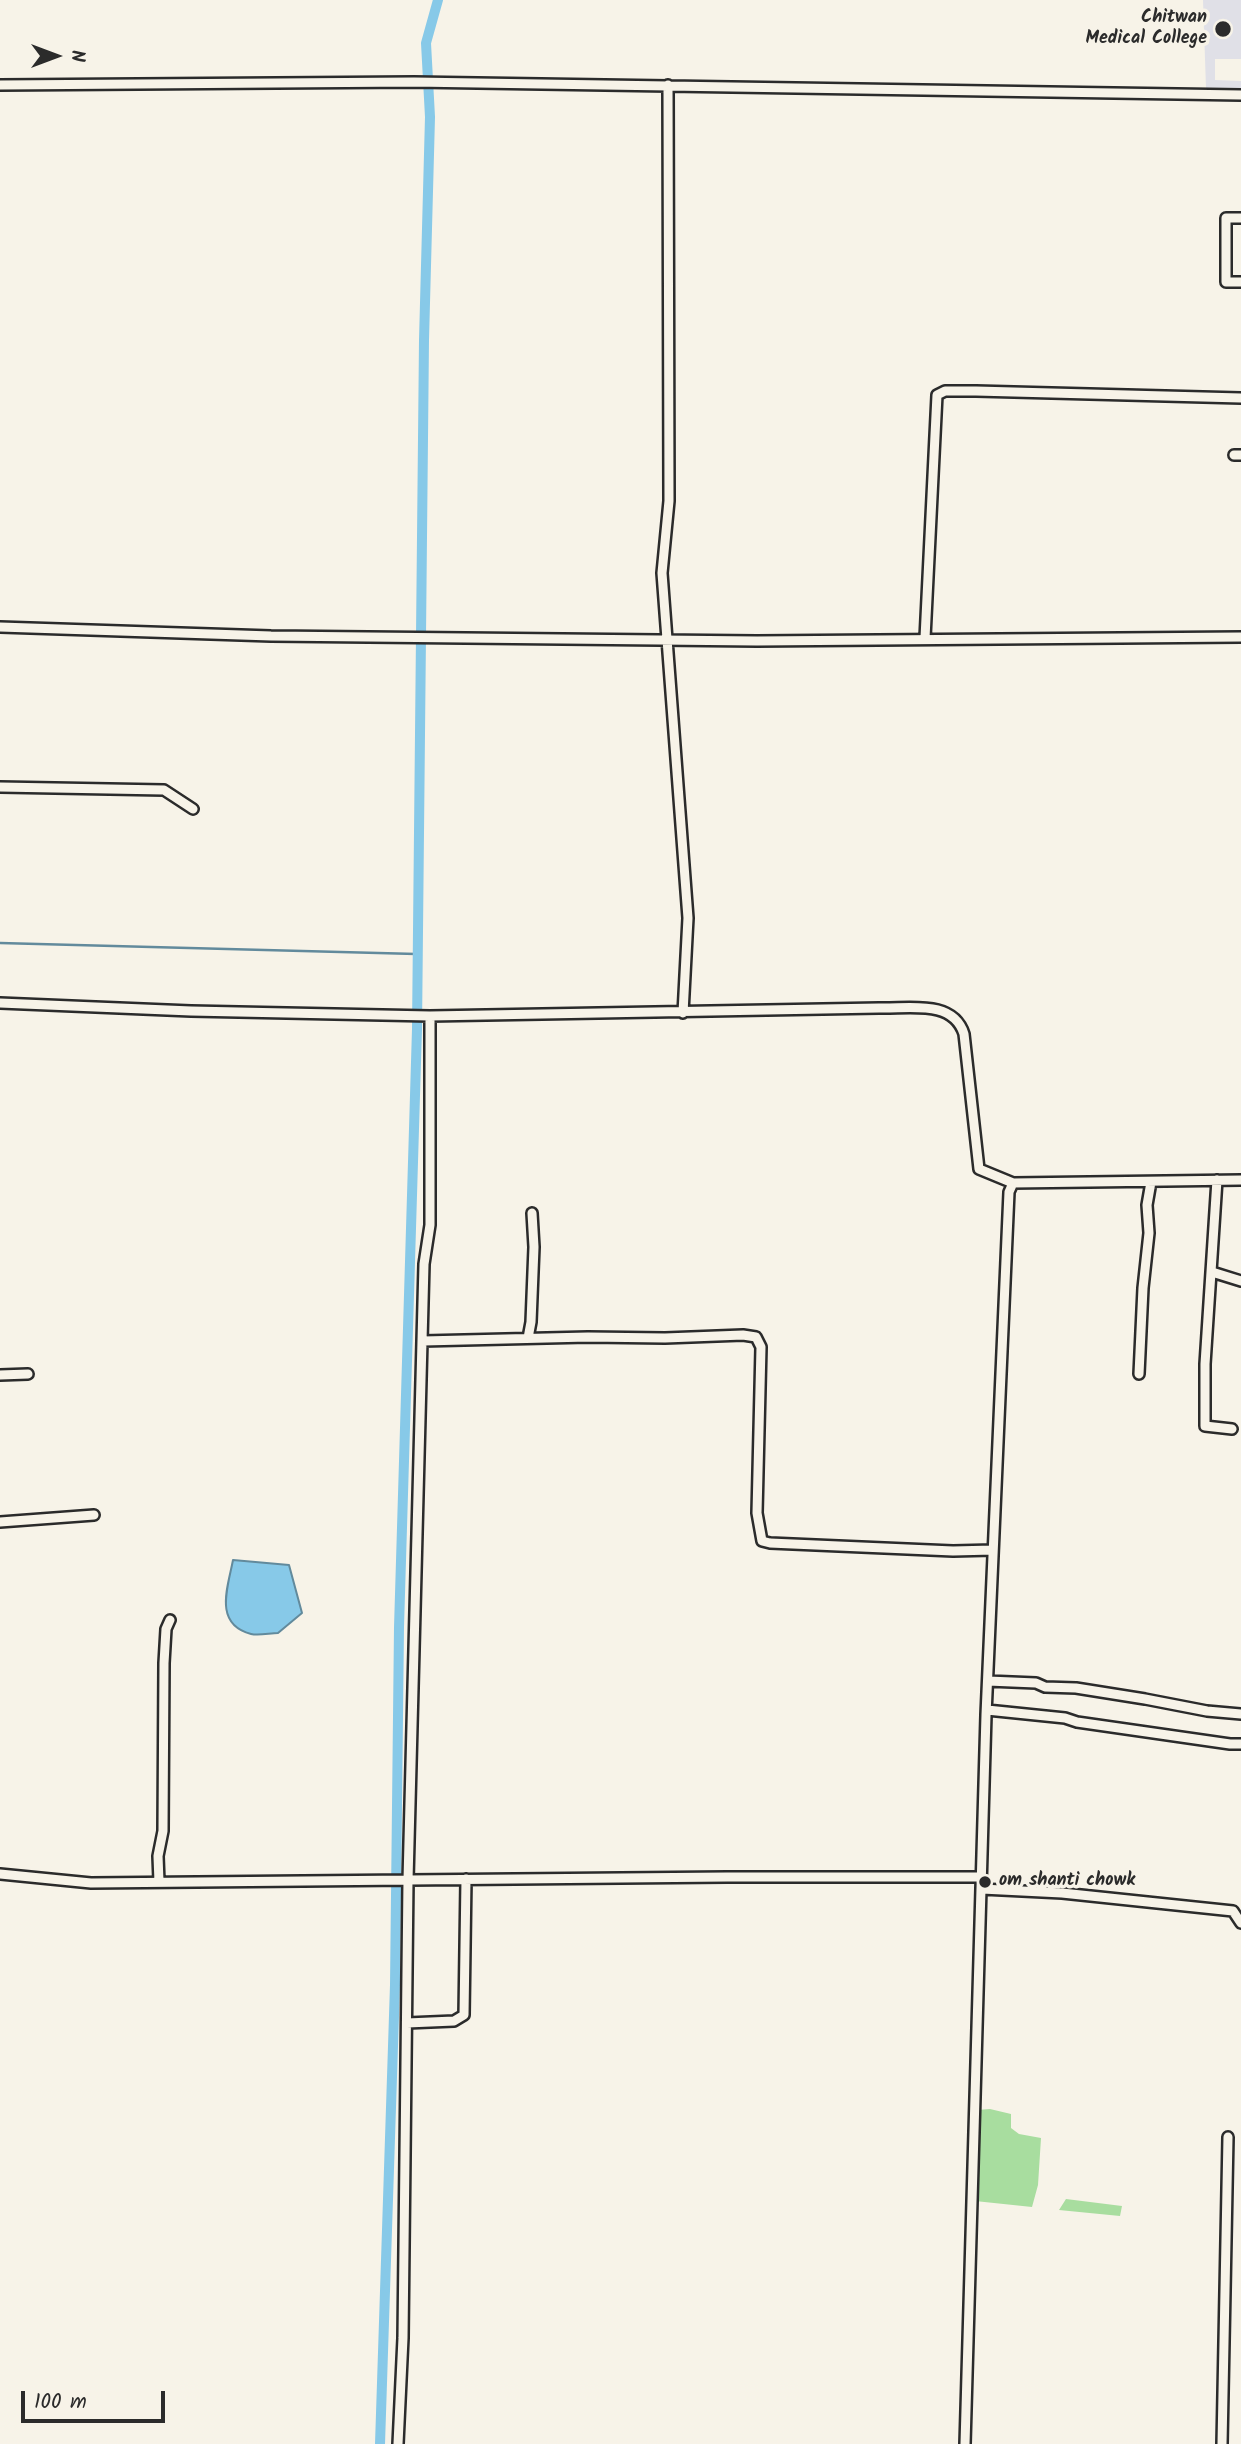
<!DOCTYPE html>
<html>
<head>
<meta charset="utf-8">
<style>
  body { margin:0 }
  #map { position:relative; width:1241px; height:2444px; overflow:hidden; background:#f7f3e8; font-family:Kalam,sans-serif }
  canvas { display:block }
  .north { position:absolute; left:21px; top:21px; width:70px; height:70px; -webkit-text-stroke:5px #f7f3e8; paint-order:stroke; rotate:90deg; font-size:19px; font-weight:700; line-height:28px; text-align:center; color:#2b2b2b }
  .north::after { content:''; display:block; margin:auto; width:24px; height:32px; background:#2b2b2b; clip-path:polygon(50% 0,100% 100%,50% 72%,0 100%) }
  .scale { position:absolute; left:21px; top:2391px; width:144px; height:32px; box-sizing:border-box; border:4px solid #2b2b2b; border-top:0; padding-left:9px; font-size:21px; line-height:24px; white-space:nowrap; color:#2b2b2b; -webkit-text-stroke:5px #f7f3e8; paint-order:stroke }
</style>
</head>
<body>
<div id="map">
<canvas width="1241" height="2444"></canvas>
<div class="north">N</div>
<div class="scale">100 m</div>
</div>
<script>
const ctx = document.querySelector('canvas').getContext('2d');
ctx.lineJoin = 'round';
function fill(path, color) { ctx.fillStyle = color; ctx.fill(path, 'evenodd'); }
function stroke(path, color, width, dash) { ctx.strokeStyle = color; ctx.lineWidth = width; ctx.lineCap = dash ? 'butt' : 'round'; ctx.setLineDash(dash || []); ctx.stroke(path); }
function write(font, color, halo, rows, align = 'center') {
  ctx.font = font + ' Kalam,sans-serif'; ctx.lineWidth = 7; ctx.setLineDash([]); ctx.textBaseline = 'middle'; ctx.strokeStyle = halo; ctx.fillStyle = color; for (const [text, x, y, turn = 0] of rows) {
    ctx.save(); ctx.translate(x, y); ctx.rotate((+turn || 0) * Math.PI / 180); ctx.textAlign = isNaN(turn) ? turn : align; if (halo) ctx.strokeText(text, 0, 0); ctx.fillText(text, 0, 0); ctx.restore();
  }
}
fill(new Path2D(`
  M1203,0H1241V59H1215V80L1241,81V89L1206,88Z`), '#e0e0e7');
fill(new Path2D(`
  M990,2109L1011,2114V2128L1019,2134L1041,2138L1038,2185L1032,2207L975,2201L977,2110Z
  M1066,2199L1122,2206L1120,2216L1059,2210Z`), '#a8dd9f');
const water = new Path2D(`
  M233,1560L289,1565L302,1613L278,1633C270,1633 259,1636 251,1634C213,1624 228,1587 233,1560Z`);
fill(water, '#87c9e8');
stroke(water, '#628a9c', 2);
stroke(new Path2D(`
  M0,943L416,954`), '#628a9c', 2.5);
stroke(new Path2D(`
  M380,2444L395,1985L399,1627L417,1029L424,340L430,117L426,43L438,0`), '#87c9e8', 10);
const street = new Path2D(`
  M0,85L414,82L1241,95
  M668,85L669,501L662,573L688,918L683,1013
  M1241,218H1226V282H1241
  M1234,455H1241
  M0,627L271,636L757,641L1241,637
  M925,638L937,395L945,391H976L1241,398
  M0,787L164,790L193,809
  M0,1003L191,1011L430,1016L879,1008C909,1009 953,999 964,1034L979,1169L1013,1183
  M1217,1180L1205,1364V1426L1232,1429
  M1212,1272L1241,1281
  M528,1338L531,1322L534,1247L532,1213
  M423,1341L588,1337L665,1338L743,1335L756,1337L761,1347L757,1513L762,1541L770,1543L953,1551L993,1550
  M1139,1374L1143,1288L1149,1233L1147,1205L1151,1182
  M0,1375L28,1374
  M0,1522L94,1515
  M988,1681L1036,1683L1045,1687L1076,1688L1145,1699L1207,1711L1241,1714
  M987,1710L1065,1718L1077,1722L1230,1744H1241
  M0,1874L91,1883L727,1877H982
  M159,1882L158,1856L163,1831L164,1663L166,1629L170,1620
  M982,1889L1062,1893L1233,1911L1241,1923
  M407,2023L454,2021L464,2015L466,1879
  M398,2444L403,2338L408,1880L424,1264L430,1225V1016
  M965,2444L986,1715L1009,1192L1013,1183L1241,1180
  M1222,2444L1228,2137`);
stroke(street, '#2b2b2b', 14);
stroke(street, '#f7f3e8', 9);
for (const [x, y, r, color] of [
  [1223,29,9,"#2b2b2b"],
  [985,1882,7,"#2b2b2b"]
]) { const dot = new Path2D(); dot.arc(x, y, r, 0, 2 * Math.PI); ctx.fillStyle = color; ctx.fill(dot); stroke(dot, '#f7f3e8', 2.5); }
write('bold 18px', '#2b2b2b', '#f7f3e8', [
  ["Chitwan",1207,19],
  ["Medical College",1207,40],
  ["om shanti chowk",999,1882,"left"]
], 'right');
</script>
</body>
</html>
